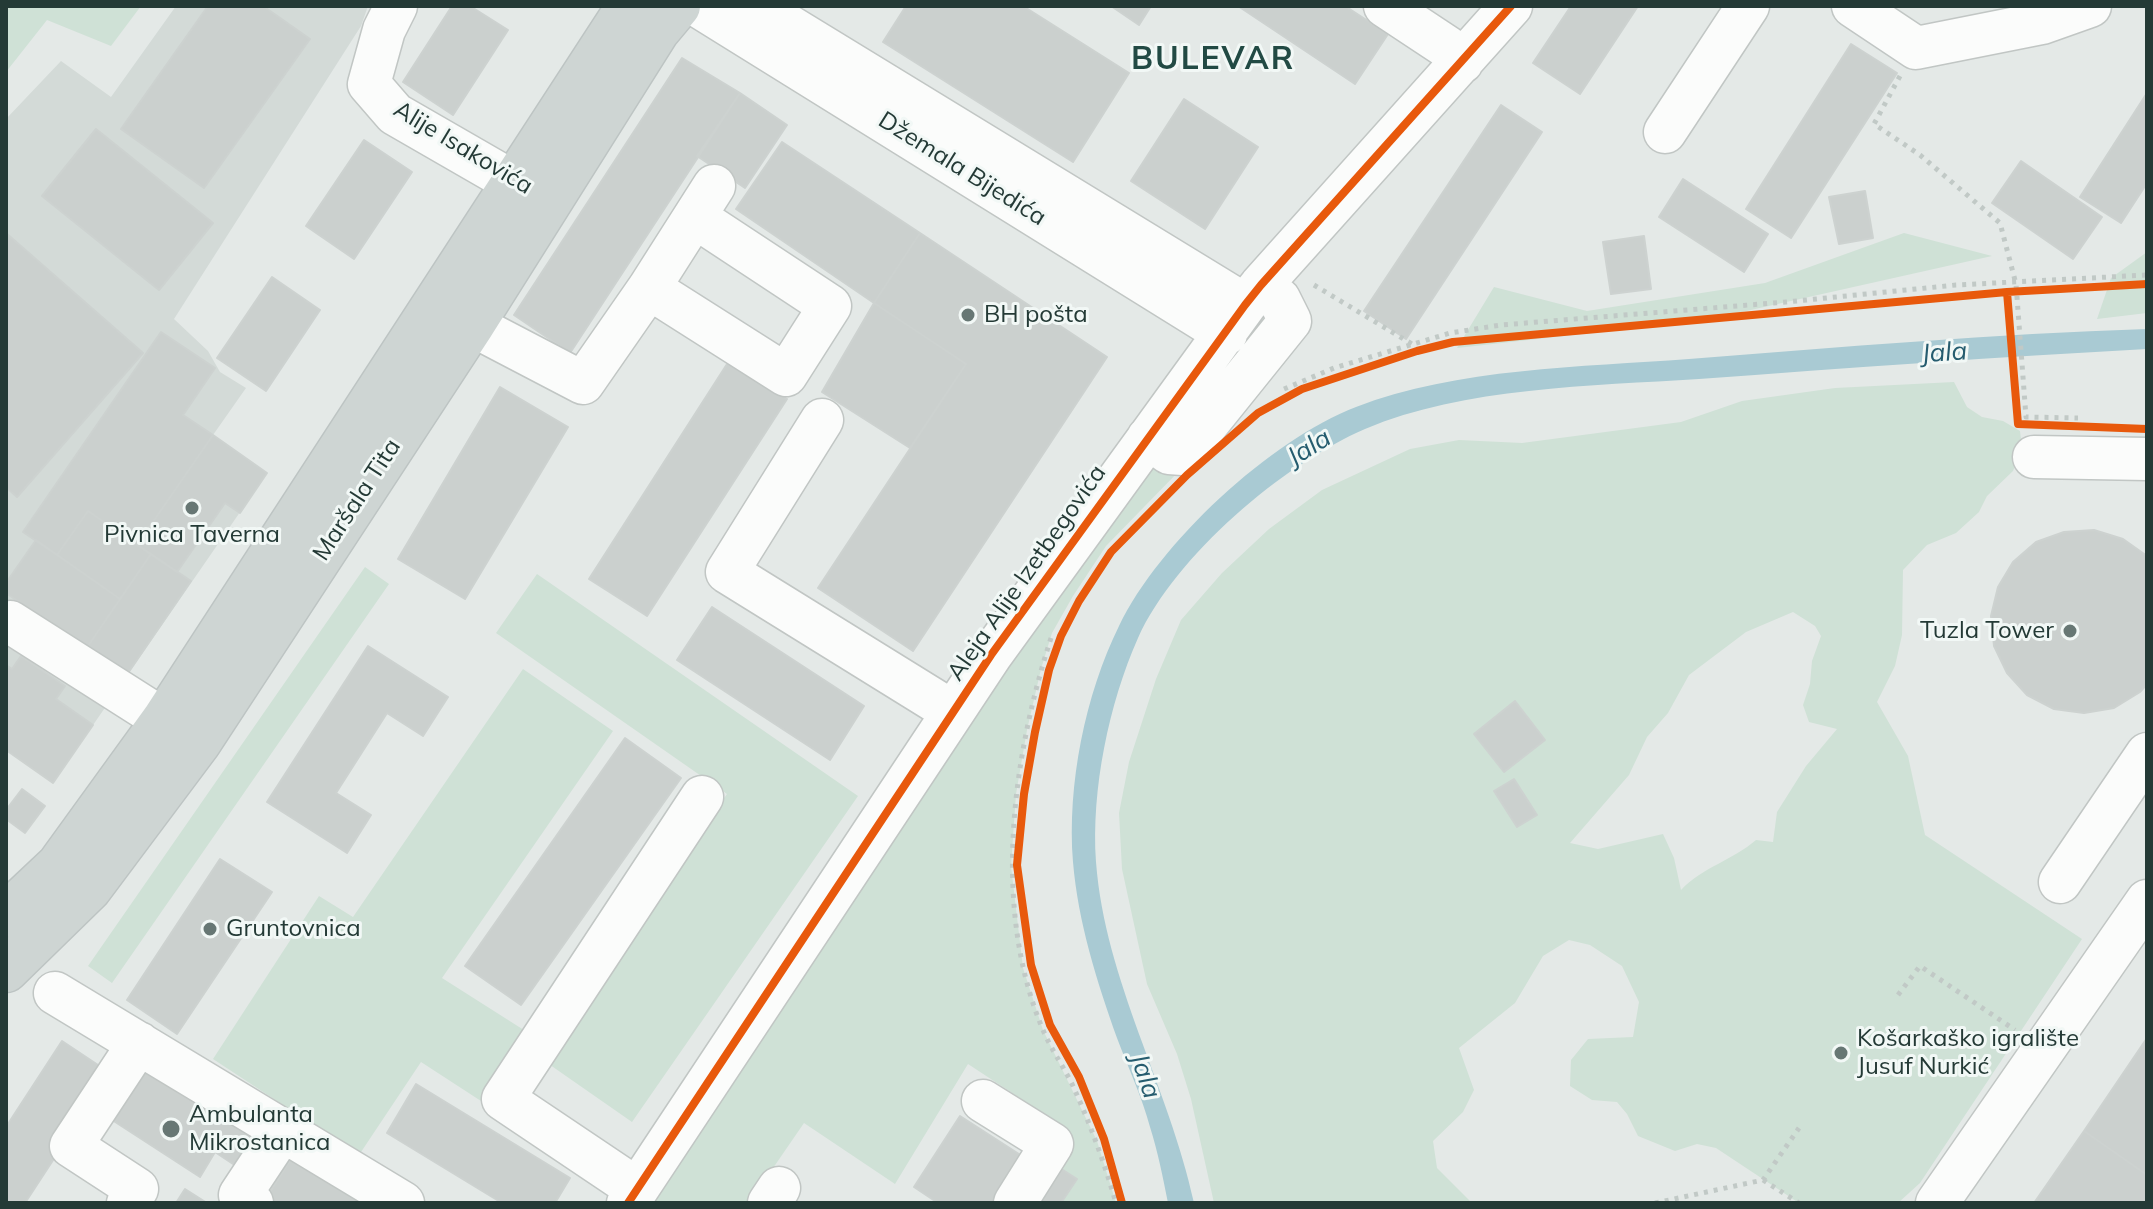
<!DOCTYPE html>
<html>
<head>
<meta charset="utf-8">
<style>
  body { margin:0 }
  #map { position:relative; width:2153px; height:1209px; overflow:hidden; background:#e4e9e7; font-family:Mulish,sans-serif }
  canvas { display:block }
  .frame { position:absolute; inset:0; border:8px solid #243a36; pointer-events:none }
</style>
</head>
<body>
<div id="map">
<canvas width="2153" height="1209"></canvas>
<div class="frame"></div>
</div>
<script>
const ctx = document.querySelector('canvas').getContext('2d');
ctx.lineJoin = 'round';
function fill(path, color) { ctx.fillStyle = color; ctx.fill(path, 'evenodd'); }
function stroke(path, color, width, dash) { ctx.strokeStyle = color; ctx.lineWidth = width; ctx.lineCap = dash ? 'butt' : 'round'; ctx.setLineDash(dash || []); ctx.stroke(path); }
function write(font, color, halo, rows, align = 'center') {
  ctx.font = font + ' Mulish,sans-serif'; ctx.lineWidth = 6; ctx.setLineDash([]); ctx.textBaseline = 'middle'; ctx.strokeStyle = halo; ctx.fillStyle = color; for (const [text, x, y, turn = 0] of rows) {
    ctx.save(); ctx.translate(x, y); ctx.rotate((+turn || 0) * Math.PI / 180); ctx.textAlign = isNaN(turn) ? turn : align; if (halo) ctx.strokeText(text, 0, 0); ctx.fillText(text, 0, 0); ctx.restore();
  }
}
fill(new Path2D(`
  M176,6H368L361,26L174,319L208,351L220,372L246,388L213,435L267,473L53,783L6,750V119L61,61L111,97Z`), '#d3dad7');
fill(new Path2D(`
  M6,6H141L111,46L47,20L6,72Z
  M1904,233L1992,256L1706,320L1457,348L1494,287L1587,311L1765,283Z
  M2147,252V313L2097,319L2111,278Z
  M1954,382L1967,407L1982,417L2003,421L2020,431L2022,449L2013,471L1987,496L1979,512L1956,533L1927,545L1903,570L1902,635L1895,666L1877,702L1908,756L1925,835L2082,939L1920,1183L1898,1203H1799L1716,1148L1697,1144L1675,1151L1638,1136L1627,1114L1617,1102L1592,1100L1570,1086L1571,1060L1588,1039L1633,1037L1639,1002L1622,966L1590,945L1569,940L1543,956L1515,1003L1459,1048L1474,1090L1463,1112L1433,1141L1437,1168L1472,1203H1214L1191,1099L1177,1054L1147,984L1122,869L1119,813L1129,762L1156,679L1181,620L1222,573L1269,529L1322,490L1410,449L1459,440L1522,443L1681,422L1742,401L1835,388ZM1793,612L1815,626L1821,636L1812,661L1810,684L1803,705L1809,722L1837,729L1806,766L1777,812L1773,842L1756,840C1733,860 1703,867 1681,890L1674,858L1663,834L1598,849L1570,843L1629,775L1647,737L1668,713L1689,675L1746,632Z
  M1156,451L1181,469L1106,546L1073,596L1052,633L1041,669L1027,730L1016,794L1011,866L1023,968L1043,1030L1097,1141L1116,1203H1061L1052,1163L1067,1129L968,1064L895,1184L804,1123L749,1203H652L993,682Z
  M365,567L389,584L112,983L88,966Z
  M537,574L858,796L632,1122L543,1060L727,794L496,633Z
  M523,669L613,731L442,978L527,1032L481,1101L421,1062L359,1155L213,1059L319,896L353,917Z`), '#cfe1d6');
fill(new Path2D(`
  M2147,329V349C1997,357 1848,368 1699,379C1592,386 1464,387 1365,429C1282,465 1176,555 1138,638C1109,703 1091,790 1096,862C1105,981 1169,1087 1194,1203H1168C1163,1178 1158,1152 1150,1127C1142,1097 1128,1067 1117,1038C1097,982 1078,922 1073,862C1067,785 1085,695 1119,626C1159,543 1270,440 1356,407C1457,368 1582,367 1689,359C1842,347 1994,334 2147,329Z`), '#a9cad3');
const building = new Path2D(`
  M208,6H263L310,39L204,188L121,129Z
  M452,6H470L508,30L453,115L403,82Z
  M906,6H1023L1129,73L1073,162L883,42Z
  M1111,6H1151L1139,25Z
  M1238,6H1345L1388,34L1355,84Z
  M1571,6H1638L1580,94L1533,63Z
  M1851,44L1897,73L1791,238L1746,209Z
  M682,58L740,93L570,353L514,315Z
  M740,93L787,125L745,188L697,156Z
  M2147,93V183L2121,223L2080,197Z
  M1184,99L1258,147L1205,229L1131,181Z
  M1501,105L1542,132L1406,339L1364,311Z
  M96,129L213,223L159,290L42,196Z
  M364,140L412,172L354,259L306,226Z
  M782,142L920,233L874,303L736,209Z
  M2021,161L2102,217L2073,259L1992,203Z
  M1683,179L1768,234L1744,272L1659,217Z
  M1865,191L1873,238L1839,244L1829,197Z
  M6,233L143,353L17,497L6,487Z
  M920,233L1107,357L913,651L818,588L966,364L874,303Z
  M1644,236L1651,289L1611,294L1603,242Z
  M272,277L320,310L266,391L217,358Z
  M874,303L966,364L910,448L822,392Z
  M161,332L215,368L183,415L213,435L137,545L88,511L57,555L23,532Z
  M729,361L787,399L647,616L589,579Z
  M500,387L568,427L465,599L398,559Z
  M213,435L267,473L240,513L225,503L177,572L137,545Z
  M88,511L151,554L120,599L57,555Z
  M2094,530L2123,539L2147,556V684L2140,692L2114,708L2084,713L2054,709L2027,695L2007,673L1994,646L1991,616L1998,587L2013,562L2036,542L2064,532Z
  M36,540L120,599L86,649L6,593V583Z
  M151,554L191,581L128,673L88,646Z
  M712,607L864,706L830,760L677,660Z
  M368,646L448,697L423,736L387,713L336,793L371,815L347,853L267,802Z
  M21,656L65,686L56,699L93,725L53,783L6,750V665L12,669Z
  M1515,701L1545,740L1504,772L1474,734Z
  M625,738L681,778L521,1005L465,966Z
  M1514,779L1537,815L1517,827L1494,791Z
  M22,789L45,806L25,833L6,819V810Z
  M220,859L272,892L177,1034L127,1000Z
  M2147,1038V1175L2084,1131Z
  M62,1041L110,1073L25,1203H6V1127Z
  M144,1059L261,1134L239,1168L215,1152L200,1177L106,1116Z
  M416,1084L570,1178L555,1203H502L387,1133Z
  M960,1116L1022,1156L992,1203H938L914,1187Z
  M2084,1131L2147,1175V1203H2034Z
  M295,1152L378,1203H277L267,1197Z
  M1052,1163L1077,1179L1061,1203H1025Z
  M185,1189L207,1203H176Z`);
fill(building, '#cbd0ce');
stroke(building, '#cdd2d0', 2);
const minor = new Path2D(`
  M396,6L384,30L369,84L395,114L513,182L546,196
  M698,6L1226,334
  M756,6L1245,305
  M1385,6L1447,47L1462,62
  M1853,6L1916,48L2042,23L2090,6
  M1665,132L1748,6
  M649,288L786,375L830,306L695,217
  M472,325L583,383L649,288L714,186
  M822,420L727,572L953,712
  M1148,438L1169,453L1183,454L1290,321L1279,299L1261,285
  M2034,457L2147,459
  M10,622L164,720
  M2060,882L2147,754
  M55,993L403,1203
  M983,1101L1052,1144L1015,1203
  M637,1189L503,1099L702,797
  M128,1203L137,1189L71,1146L139,1043
  M252,1203L240,1195L283,1130
  M628,1203L991,655L1245,305L1261,285L1511,6
  M769,1203L779,1188
  M1937,1203L2147,901`);
const major = new Path2D(`
  M6,915L59,865L164,720L629,6
  M6,970L89,889L199,742L472,325L657,31L678,6`);
stroke(minor, '#c1c6c4', 45);
stroke(major, '#bdc4c3', 47);
stroke(new Path2D(`
  M1900,76L1874,124L1920,155L2000,223L2016,284L2026,417L2078,418
  M1314,285L1412,344
  M1284,389L1334,368L1450,333L1501,325L1786,302L1956,285L2147,275
  M1051,638C1012,759 992,909 1043,1030C1051,1049 1063,1066 1072,1084C1090,1123 1104,1162 1116,1203
  M1898,995L1920,966L2015,1030
  M1763,1180L1799,1203
  M1655,1203L1763,1180L1799,1128`), '#c1c9c6', 5, [4, 6]);
stroke(minor, '#fbfcfb', 42);
stroke(major, '#ced5d3', 44);
stroke(new Path2D(`
  M2007,292L2147,284
  M628,1203L991,655L1245,305L1261,285L1511,6
  M1122,1203L1104,1139L1079,1077L1050,1025L1031,965L1017,865L1024,794L1035,732L1049,670L1061,636L1079,601L1111,552L1187,475L1258,413L1302,389L1417,351L1453,342L2007,292L2018,424L2147,429`), '#e8590c', 8);
for (const [x, y, r, color] of [
  [968,315,8,"#677774"],
  [192,508,8,"#677774"],
  [2070,631,8,"#677774"],
  [210,929,8,"#677774"],
  [1841,1053,8,"#677774"],
  [171,1129,10,"#677774"]
]) { const dot = new Path2D(); dot.arc(x, y, r, 0, 2 * Math.PI); ctx.fillStyle = color; ctx.fill(dot); stroke(dot, '#f2f8f6', 3); }
write('24px', '#243a36', '#f2f8f6', [
  ["Alije Isakovića",463,148,31],
  ["Džemala Bijedića",962,169,32],
  ["Maršala Tita",357,500,-57],
  ["Aleja Alije Izetbegovića",1027,573,-55]
]);
write('24px', '#243a36', '#f2f8f6', [
  ["BH pošta",984,315],
  ["Pivnica Taverna",192,535,"center"],
  ["Tuzla Tower",2054,631,"right"],
  ["Gruntovnica",226,929],
  ["Košarkaško igralište",1857,1039],
  ["Jusuf Nurkić",1857,1067],
  ["Ambulanta",189,1115],
  ["Mikrostanica",189,1143]
], 'left');
write('italic 26px', '#255c6f', '#f2f8f6', [
  ["Jala",1944,353,-4],
  ["Jala",1309,448,-32],
  ["Jala",1145,1076,71]
]);
ctx.letterSpacing = '2px';
write('bold 32px', '#224a44', '#f2f8f6', [
  ["BULEVAR",1213,59]
]);
ctx.letterSpacing = '0px';
</script>
</body>
</html>
